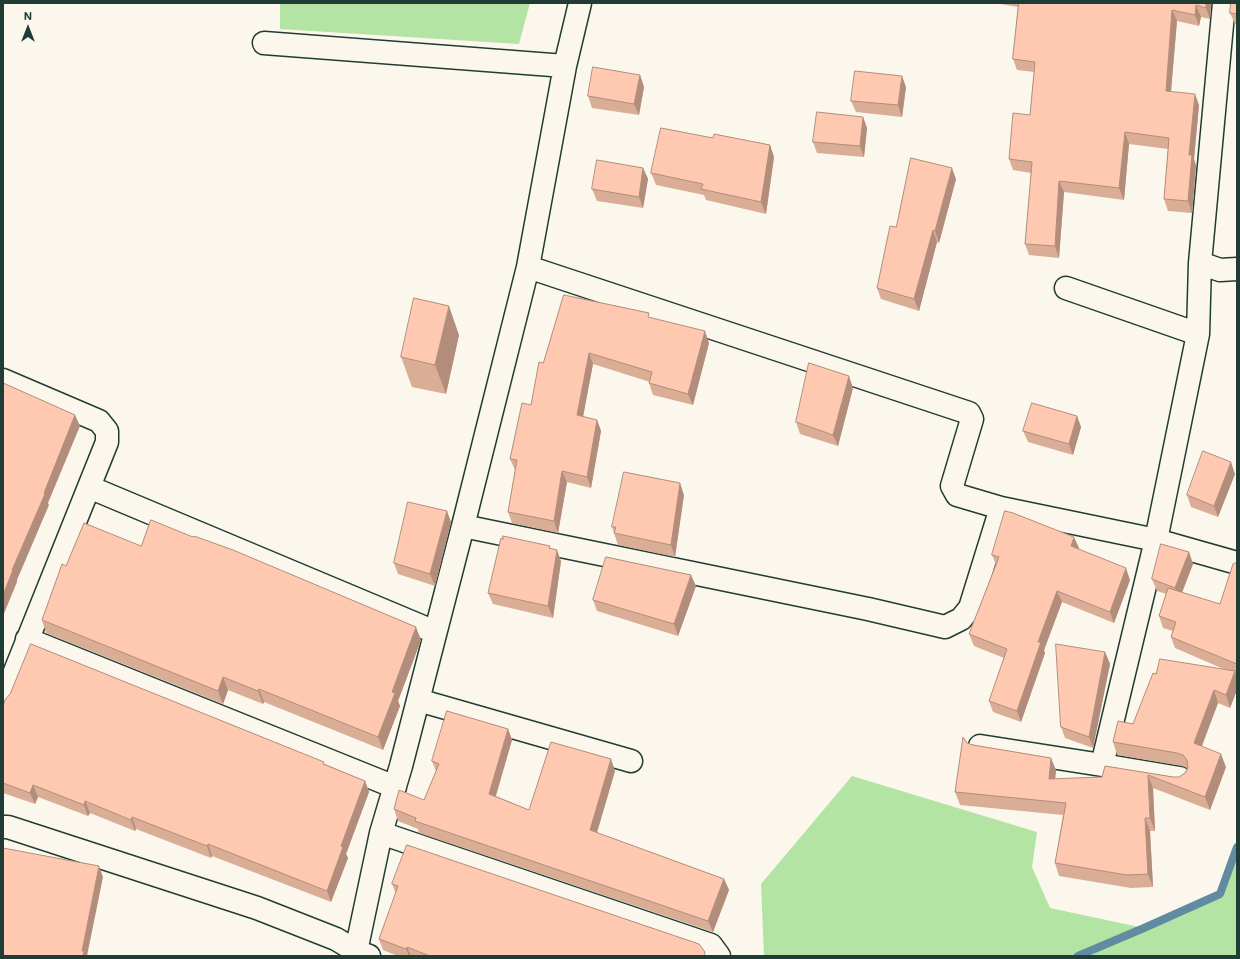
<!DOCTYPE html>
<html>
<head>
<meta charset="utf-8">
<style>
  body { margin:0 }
  #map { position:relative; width:1240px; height:959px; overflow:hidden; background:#fbf7ec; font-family:Mali,sans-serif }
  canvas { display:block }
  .frame { position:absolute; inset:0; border:4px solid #1f3d34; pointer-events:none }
  .north { position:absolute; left:8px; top:8px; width:40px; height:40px; -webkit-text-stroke:3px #fbf7ec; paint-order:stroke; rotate:0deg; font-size:11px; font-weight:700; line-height:16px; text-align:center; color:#1f3d34 }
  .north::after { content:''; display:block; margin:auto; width:14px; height:18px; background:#1f3d34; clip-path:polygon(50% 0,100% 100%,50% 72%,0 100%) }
</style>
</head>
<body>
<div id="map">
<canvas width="1240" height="959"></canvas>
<div class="frame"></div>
<div class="north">N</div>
</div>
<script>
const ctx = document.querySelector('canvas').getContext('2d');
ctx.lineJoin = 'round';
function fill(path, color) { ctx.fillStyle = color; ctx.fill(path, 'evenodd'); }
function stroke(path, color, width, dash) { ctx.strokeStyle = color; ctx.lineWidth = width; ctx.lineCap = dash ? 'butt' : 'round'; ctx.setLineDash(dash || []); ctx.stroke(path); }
fill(new Path2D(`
  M280,3H530L519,44L280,29Z
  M852,776L1037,832L1032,867L1050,908L1144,928L1220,894L1237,847V956H764L761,884Z`), '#b4e4a3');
stroke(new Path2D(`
  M1078,956L1144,928L1220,894L1237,847`), '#608ba0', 8);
const minor = new Path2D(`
  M264,43L565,66
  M1200,263L1224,3
  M528,267L969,413L972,419L952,486L957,495L1001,508
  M1066,288L1198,334
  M3,380L99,421L107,431V442L3,701
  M89,487L435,632
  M463,526L868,609L945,627L961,619L970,608L1001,508L1156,540L1237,563
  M27,639L395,787
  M418,700L631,761
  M980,746L1102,765L1156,540L1198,334L1200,263L1220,270L1237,269
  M1102,765L1180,778
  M3,827H8L257,908L336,939L356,951L369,956
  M381,833L711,945L719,956
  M355,956L381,833L401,766L463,526L528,267L565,66L580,3`);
stroke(minor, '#1f3d34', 25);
stroke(minor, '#fbf7ec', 22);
fill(new Path2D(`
  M995,3H1211L1210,19L1201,17L1199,26L1177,21L1171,91L1199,105L1194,159L1196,166L1192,213L1168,211L1164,199L1168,149L1129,144L1124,200L1064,192L1059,258L1029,255L1025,244L1031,173L1013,170L1009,159L1030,115L1034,72L1017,70L1013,59L1018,7Z
  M1237,3V25L1235,24L1230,13Z
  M640,75L644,87L639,115L592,108L588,96Z
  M906,87L902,117L856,112L851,101Z
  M863,117L867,128L864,157L817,153L813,142Z
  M713,138L770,145L774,157L766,214L706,200L704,195L656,185L651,173Z
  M643,168L648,179L643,208L597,201L592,189Z
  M956,179L939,243L937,242L919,311L881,299L877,288L896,227Z
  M651,318L709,343L693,405L653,395L649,383L650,382L593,364L583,417L597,420L601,431L591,488L567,482L558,533L512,523L508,512L515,470L510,459L531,405L543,363Z
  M459,335L446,394L412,387L401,357Z
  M853,388L838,446L800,434L796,422Z
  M1077,416L1081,427L1073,455L1028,442L1023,431Z
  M1235,474L1218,517L1191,507L1187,495Z
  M684,495L675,557L618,545L612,527Z
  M451,522L435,586L398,574L394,563Z
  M193,537L421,640L398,701L400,706L383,750L264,702L263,704L228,690L223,704L46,633L42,620L66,566L141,546Z
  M550,546V548L561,561L553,618L493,604L488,593Z
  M1079,548L1078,549L1130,580L1114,623L1062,602L1044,650L1045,653L1021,722L993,712L989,701L1004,658L974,646L969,634L996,565L992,555Z
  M1189,552L1193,564L1182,593L1220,604L1236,564L1237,563V674L1236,673L1237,677V690L1230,708L1218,703L1202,746L1226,767L1210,810L1153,788L1155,831H1150L1153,887L1131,888L1059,876L1055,863L1063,815L960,805L955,792L967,743L973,745L1056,770L1055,779L1102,777L1105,766L1173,777H1179L1185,773L1187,768L1182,766L1117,755L1113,742L1133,724L1156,674L1226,670L1175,648L1171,637L1173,631L1163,628L1159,616L1166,594L1157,591L1152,579Z
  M696,586L678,636L597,611L593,600Z
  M1105,652L1110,664L1093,748L1065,738L1061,727Z
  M3,706L325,764L365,781L369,792L346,854L348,858L331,902L212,856L211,858L136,829L135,831L90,813L88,816L38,797L35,804L3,793Z
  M508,729L512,740L496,796L529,810L615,771L597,833L724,879L729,890L713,932L419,833L418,829L398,821L394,809L424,800L436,771L432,761Z
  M392,884L707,956H398L383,950L379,939L396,894Z`), '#daad97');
fill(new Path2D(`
  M1206,3H1211L1210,19L1206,8Z
  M1196,5L1201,17L1199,26L1195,15Z
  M1172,10L1177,21L1170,102L1166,91Z
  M640,75L644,87L639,115L634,104Z
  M902,76L906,87L902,117L898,105Z
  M1195,94L1199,105L1194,159L1196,166L1192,213L1188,201L1189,155Z
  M863,117L867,128L864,157L860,146Z
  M1125,132L1129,144L1124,200L1119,188Z
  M770,145L774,157L766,214L761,202Z
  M643,168L648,179L643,208L639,197Z
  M952,168L956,179L939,243L935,231Z
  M1059,181L1064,192L1059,258L1055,246Z
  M933,230L937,242L919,311L914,299Z
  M449,306L459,335L446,394L435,365Z
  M705,331L709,343L693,405L688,394Z
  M589,353L593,364L581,427L577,415Z
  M849,376L853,388L838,446L833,435Z
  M75,415L80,426L48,503L49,505L17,580V582L3,616V595L12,570Z
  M1077,416L1081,427L1073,455L1069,444Z
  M597,420L601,431L591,488L587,477Z
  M1231,462L1235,474L1218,517L1214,506Z
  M562,471L567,482L558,533L554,521Z
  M680,483L684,495L675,557L671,545Z
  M447,511L451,522L435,586L430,574Z
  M1074,537L1079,548L1075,558L1071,546Z
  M557,550L561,561L553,618L548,606Z
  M1189,552L1193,564L1179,600L1175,588Z
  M1126,568L1130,580L1114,623L1110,612Z
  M691,575L696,586L678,636L674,624Z
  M1057,591L1062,602L1044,650L1045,653L1021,722L1017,711L1038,642Z
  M416,627L421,640L398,701L400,706L383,750L378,737L392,692Z
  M1105,652L1110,664L1093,748L1089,737Z
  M1235,671L1237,677V690L1230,708L1226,695Z
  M223,677L228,690L223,704L218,691Z
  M259,689L264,702L263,704L258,691Z
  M1214,690L1218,703L1198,756L1194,743Z
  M508,729L512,740L493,805L489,794Z
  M1221,754L1226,767L1210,810L1205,797Z
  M1051,758L1056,770L1054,792L1049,779Z
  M611,759L615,771L594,842L590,830Z
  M1148,775L1153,788L1155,831L1150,818Z
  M365,781L369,792L346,854L348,858L331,902L327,891L341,846Z
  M33,785L38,797L35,804L30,793Z
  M85,801L90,813L88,816L84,805Z
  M132,817L136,829L135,831L131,820Z
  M1145,818L1150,831L1153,887L1148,874Z
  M208,844L212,856L211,858L207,846Z
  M99,866L103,877L87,956H83L82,951Z
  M724,879L729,890L713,932L708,921Z
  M407,947L411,956H409L406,949Z`), '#b28d7b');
const building = new Path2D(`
  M1019,3H1206V8L1196,5L1195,15L1172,10L1166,91L1195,94L1189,155H1192L1188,201L1164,199L1169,138L1125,132L1119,188L1059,181L1055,246L1025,244L1032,162L1009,159L1013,113L1030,115L1035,62L1013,59Z
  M1231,3H1237V14L1230,13Z
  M593,67L640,75L634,104L588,96Z
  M855,71L902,76L898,105L851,101Z
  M817,112L863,117L860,146L813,142Z
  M661,128L713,138L714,134L770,145L761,202L701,189L703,184L651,173Z
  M911,158L952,168L935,231L933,230L914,299L877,288L890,226L896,227Z
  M597,160L643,168L639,197L592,189Z
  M564,295L649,313L648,317L705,331L688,394L649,383L652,372L589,353L577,415L597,420L587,477L562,471L554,521L508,512L517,460L510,459L522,403L531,405L539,362L543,363Z
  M414,298L449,306L435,365L401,357Z
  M809,363L849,376L833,435L796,422Z
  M3,383L75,415L44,493L45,494L12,570H13L3,595Z
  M1032,403L1077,416L1069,444L1023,431Z
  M1203,451L1231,462L1214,506L1187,495Z
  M624,472L680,483L671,545L614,533L616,527H612Z
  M408,502L447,511L430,574L394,563Z
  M1005,511L1013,513L1074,537L1071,546L1126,568L1110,612L1057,591L1038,642H1041L1017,711L989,701L1007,649L969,634L999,557L992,555Z
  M151,520L193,537L194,536L233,550L416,627L392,692L395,693L378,737L259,689L258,691L223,677L218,691L42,620L62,564L66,566L84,523L141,546Z
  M503,536L550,546L549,548L557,550L548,606L488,593L501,538L503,539Z
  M1161,544L1189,552L1175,588L1152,579Z
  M606,557L691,575L674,624L593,600Z
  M1237,563V664L1171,637L1176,622L1159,616L1168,588L1220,604L1233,564Z
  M31,644L324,762L323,764L365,781L341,846L343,847L327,891L208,844L207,846L132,817L131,820L85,801L84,805L33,785L30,793L3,783V706L5,700L10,694Z
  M1056,644L1105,652L1089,737L1061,727Z
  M1160,659L1235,671L1226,695L1214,690L1194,743L1221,754L1205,797L1148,775L1150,818H1145L1148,874L1127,875L1055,863L1066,803L955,792L963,737L967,743L973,745L1051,758L1049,779L1102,777L1105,766L1173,777H1179L1185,773L1188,768L1187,760L1183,755L1177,753L1113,742L1118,721L1133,724L1153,673L1156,674Z
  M447,711L508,729L489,794L529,810L551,742L611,759L590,830L724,879L708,921L415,821L416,818L394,809L399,790L424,800L439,764L432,761Z
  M407,845L699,944L705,952L704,956H430L407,947L406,949L379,939L398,886L392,884Z
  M3,848L99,866L82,951H84L83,956H3Z`);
fill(building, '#fec9b0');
stroke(building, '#b28d7b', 1);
</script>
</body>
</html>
